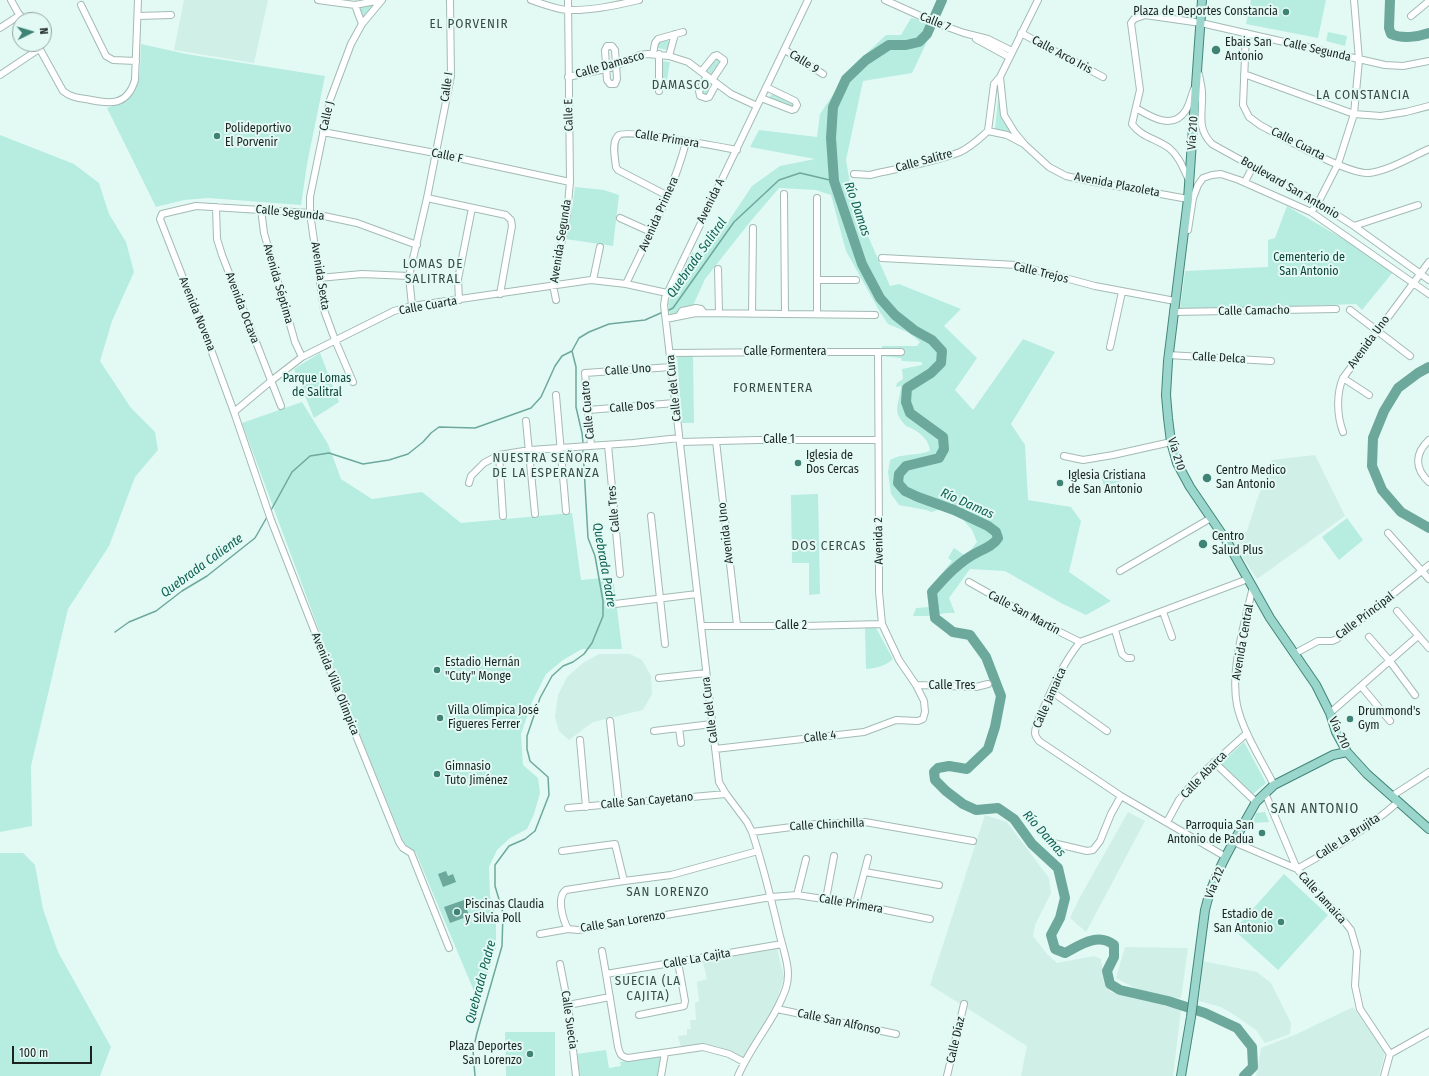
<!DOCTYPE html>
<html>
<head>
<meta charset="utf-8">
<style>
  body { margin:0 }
  #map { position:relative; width:1429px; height:1076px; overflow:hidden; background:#e3faf4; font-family:"Fira Sans Condensed",sans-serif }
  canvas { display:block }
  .north { position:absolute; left:12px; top:12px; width:40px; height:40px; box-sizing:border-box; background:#e3faf4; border:1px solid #93a4a0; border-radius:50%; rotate:85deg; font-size:11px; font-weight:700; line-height:16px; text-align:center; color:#1b2321 }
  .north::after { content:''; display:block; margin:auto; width:14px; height:18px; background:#3f8376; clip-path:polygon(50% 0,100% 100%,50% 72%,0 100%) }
  .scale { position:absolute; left:12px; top:1046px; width:80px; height:18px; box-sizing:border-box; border:2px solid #1b2321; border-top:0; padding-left:5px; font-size:12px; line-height:14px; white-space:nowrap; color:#1b2321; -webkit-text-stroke:3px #e3faf4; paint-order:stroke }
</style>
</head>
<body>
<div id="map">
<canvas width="1429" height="1076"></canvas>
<div class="north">N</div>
<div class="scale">100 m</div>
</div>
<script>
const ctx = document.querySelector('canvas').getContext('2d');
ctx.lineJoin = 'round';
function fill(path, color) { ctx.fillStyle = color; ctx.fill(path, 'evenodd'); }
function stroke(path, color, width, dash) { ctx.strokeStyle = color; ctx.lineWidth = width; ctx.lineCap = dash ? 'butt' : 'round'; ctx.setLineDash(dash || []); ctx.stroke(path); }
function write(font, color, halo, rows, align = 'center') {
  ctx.font = font + ' "Fira Sans Condensed",sans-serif'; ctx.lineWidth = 4; ctx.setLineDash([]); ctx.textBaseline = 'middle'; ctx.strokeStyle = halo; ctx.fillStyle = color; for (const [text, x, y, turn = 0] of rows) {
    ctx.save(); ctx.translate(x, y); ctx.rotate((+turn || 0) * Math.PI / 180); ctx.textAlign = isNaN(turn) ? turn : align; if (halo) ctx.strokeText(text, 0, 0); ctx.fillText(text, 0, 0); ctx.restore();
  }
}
fill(new Path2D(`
  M184,0H268L254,63L174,50Z
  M1315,455L1345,516L1257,579L1233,543L1247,531L1257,500L1272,460Z
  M599,654H630L642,660L651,676L652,694L643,710L593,722L569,740L559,731L555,717L558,695L567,677L583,663Z
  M1128,812L1145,821L1086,932L1070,918L1079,899Z
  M985,815L1007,822L1049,878L1051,893L1035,925L1033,936L1047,954L1057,963L1094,956L1101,959L1104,984L1111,992L1142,999L1181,1009L1173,1076H1021L1027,1046L930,985Z
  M1125,947L1188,948L1181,998H1167L1144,993L1116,978Z
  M777,948L784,978L773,1011L743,1058L719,1047L704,1045L681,1047L678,1036L687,1035V1029H691L690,1020H696L695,1003L699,1001L697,982L707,979L703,962Z
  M1202,961L1257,972L1271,983L1291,1023L1290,1034L1265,1043L1256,1030L1233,1014L1221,1007L1199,1001Z
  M1353,1007L1385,1053L1379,1076H1256L1261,1048L1297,1034Z`), '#cfefe7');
fill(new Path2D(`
  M1251,0H1326L1318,38L1246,24Z
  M378,2L364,18L359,7Z
  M911,18L936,23L912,73L863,81L846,160L851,189L867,234L890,286L899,284L961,309L944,326L977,358L955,390L973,410L1023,339L1055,352L1011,424L1025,445L1028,500L1071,507L1081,521L1069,572L1111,601L1086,615L1061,603L1005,571L970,569L949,598L955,613H947L927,616H913L916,608L929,607V592L933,584L952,561L948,558L954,548L964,555L969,552L977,542L972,530L959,515L940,509L932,512L926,510L899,505L891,494L888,472L890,460C902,453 917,456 930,451C929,438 917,430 906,426C903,423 900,419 898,415C895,406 901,395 901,386L896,387L897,383L903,379L902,369L922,365V362L902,361L901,358L881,356L882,346H917L920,342L909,333L888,324L880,312L846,251L831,195L816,190L779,188L750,222L705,279L691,310L670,315L668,303L692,253L704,251L713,240H716L752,186L780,166L815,159L750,147L759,130L817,137L820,114L851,68L886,35H901Z
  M1328,32L1347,36L1345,46L1326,41Z
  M665,39L670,42L668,50L657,48L659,41Z
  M141,44L186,54L325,76L307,164L301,205L208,198L184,200L156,207L107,108C145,96 139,78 141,44Z
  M717,58L722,61L711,75L706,71Z
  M661,61L670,62L666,86L663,88L660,85Z
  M707,82L712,86L707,96L701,93Z
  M999,88L1000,110L1003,120L1017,139L995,130Z
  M773,94L792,101L793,104L792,108L769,100L770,96Z
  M0,135L74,164L99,183L109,214L126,242L134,272L112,321L100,361L131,408L155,432L158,450L135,477L109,546L68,609L31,766L32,826L0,832Z
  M575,187L604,190L619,195L613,246L566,239L572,210Z
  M1287,206L1357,247L1393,272L1362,310L1356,304L1180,310L1185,271L1268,267V240L1275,238Z
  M320,353L339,402L314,418L294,369Z
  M693,355L694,423H682L677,356Z
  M302,402L328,444L341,479L372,499L422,492L461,523L572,513L581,580L613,577L622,649H582L563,660L546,674L532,702L521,734L523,765L538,778L540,793L534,814L527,829L510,838L497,850L489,867L490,896L496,915V948L479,1003L416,853L404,843L339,684L242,423Z
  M1120,471L1122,481L1104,486L1101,476Z
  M818,494L820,594L809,595V563H792L791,495Z
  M1347,518L1363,540L1339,560L1322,537Z
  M875,626L893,659C885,666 877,668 866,669L865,627Z
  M1244,742L1266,783L1252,795L1220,764Z
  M1265,812L1269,822L1253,823L1256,813Z
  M0,853H23L35,865L43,909L58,952L111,1047L100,1076H0Z
  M1284,874L1328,915L1278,970L1234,930Z
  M505,1032H555V1076H506Z
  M606,1050L609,1068L621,1066L620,1062L662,1056L659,1076H580L576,1054Z`), '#b7ece0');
fill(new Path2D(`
  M446,871L448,876L453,874L456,882L443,887L438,874Z
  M464,900L469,916L450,923L444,907Z`), '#6da89c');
stroke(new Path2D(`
  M667,311L673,308L734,222L779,180L800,173L834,181
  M572,351L579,338L589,332L609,324L645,320L663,312
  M572,351L576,367V407L582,433L583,443
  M270,512L292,472L310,456L329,453L363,464L389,460L408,454L423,442L431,433L439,427L475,428L531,408L541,397L555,366L562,356L572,351
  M115,632L129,622L156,611L182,591L207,576L255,538L267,517
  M475,1076L473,1050L477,1033L502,946L503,913L495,886V865L509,846L525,839L535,831L549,795L548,777L530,761L527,749V736L540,698L552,676L563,666L573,662L584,654L592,643L603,616V601L595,556L588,538L583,450`), '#6da89c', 1.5);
stroke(new Path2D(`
  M942,0L927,34L919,42L906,45H889L866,60L846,79L833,107L831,138L834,181L862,264L880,298L895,315L914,330L932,340L942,351L941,363L931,373L907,388L906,402L910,413L943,437L944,449L939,458L906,466L899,474L898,483L905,491L918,497L954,510L988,526L996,532L998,538C994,545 986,548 978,552C960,561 946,576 932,592L935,618L953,632L970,635L986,657L1001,696L995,727L988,749L967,769L949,766L938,768L934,772L935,780L946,791L963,804L976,810L998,808L1014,819L1032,844L1058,868L1065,898L1060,918L1051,935L1055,949L1065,953C1080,945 1098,932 1114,945V957L1107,971L1110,984L1120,990L1168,1001L1205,1013L1237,1028L1252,1047L1253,1067L1244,1076
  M1390,0L1389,28L1391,34C1402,39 1418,37 1429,33
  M1429,367L1418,373L1398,388L1384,411L1373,438L1372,466L1382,490L1401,512L1429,528`), '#6da89c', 10);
const minor = new Path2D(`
  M11,0L22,20
  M318,0L355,5L381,0
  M531,0C543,4 555,9 567,10C591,11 617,5 639,0
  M885,0L936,23L964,33L988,39L1012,51
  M1038,0L1000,77L1004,115L1015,133L1025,145L1049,167L1066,176L1094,182L1188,199
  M81,5L106,56L113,60L136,61
  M355,5L362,24
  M138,16L171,15
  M1411,16L1429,1
  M0,28L20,15
  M1021,33L1103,77
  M1246,33L1243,105L1249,117L1260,125C1282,137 1348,175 1369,173C1388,171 1411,157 1429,149
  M976,39L1009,57
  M37,44L63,91C70,97 78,98 86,99C109,104 127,107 135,80L138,0
  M607,46H612L615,50L617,79L615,84H610L607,80L605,50Z
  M785,50L823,74
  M653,54L655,43L658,39L683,32
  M669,56L675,34
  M701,72L714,56L717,55L724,60V62L712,80
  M1199,74C1200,81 1202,87 1202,93C1203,113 1196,128 1212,144L1318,203L1354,226L1429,280
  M1244,74L1354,114L1381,116L1406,112L1429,106
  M0,75L39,49
  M707,76L699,91L700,96L706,98L709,97L716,84
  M568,77L610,68L640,55L647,54L669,56L688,62L731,94L757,106
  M659,91V54
  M761,98L792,110L795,109L797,105L795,101L766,87
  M1136,108C1151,117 1173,131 1186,110C1190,104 1191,96 1194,89
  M988,131L994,84L1000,77
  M323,132L435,153L570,182
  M854,174L870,175L878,173C905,167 935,162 960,152C971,147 979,139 988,131L1007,135L1022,143
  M1189,180C1183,168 1179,156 1169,148C1157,139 1141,137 1132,124L1140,90L1131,23L1134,19L1145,15L1201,23L1385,65L1403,66L1429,61
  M1245,182L1253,166
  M784,194L785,314
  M668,196L618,170L616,167C615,158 611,141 619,135C626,129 721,147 737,150
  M427,198L506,215L511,220L512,226L500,294
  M817,198V314
  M216,207L217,239L222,255L281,406
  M261,209L264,233L295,342L302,357
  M1311,212L1318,203L1338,164L1354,114L1359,60L1354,0
  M620,218L651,232
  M1354,226L1418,205
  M1188,230L1193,198L1198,185L1203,178L1212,175L1221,174L1239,180L1311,212L1429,294
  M417,245L357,223L310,213L196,206L162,214L160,219L210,347L234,412L271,520L334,681L399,842L403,848L411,853L449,948
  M882,258L1017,265L1095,286L1175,301
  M718,269L719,313
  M319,278L362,274L409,276
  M593,280L600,247
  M817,280H856
  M626,284C648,237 673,192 686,142
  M459,300L458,279L472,208
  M556,300L553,285L567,215L570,182L568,0
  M412,306L409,276L427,198L451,76L450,0
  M1350,310L1410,356
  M1173,312L1336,309
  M752,314L753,228
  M679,316L682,311L696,308L701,309L704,313
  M666,319L696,313L875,315
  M1110,347L1122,292
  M670,353L790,352H901
  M1168,355L1271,361
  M1343,378L1369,395
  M353,382L335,340L324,310L310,213V197L330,100L351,44L362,24L382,0
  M556,395L566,511
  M588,410L675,403
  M234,412L271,381L302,357L394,311L412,306L591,280L626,284L667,293
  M526,421L535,514
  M1343,432C1337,416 1336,394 1343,378L1429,262
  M1429,440C1414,454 1415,469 1429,482
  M716,441L737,625
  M680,442L757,440H878
  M608,445L620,574
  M591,446L585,373L671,367
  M499,455L503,516
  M1064,456L1083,460L1113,455L1171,442
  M469,483L471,476L484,463L499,455L530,450L633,443L679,438
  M651,516L665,644
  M1388,533L1429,579
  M1120,571L1211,518
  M969,582L1038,621L1080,642
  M1253,587C1245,621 1230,670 1237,705C1242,730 1262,761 1274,785
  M615,604L697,594
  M1397,611L1429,648
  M1163,612L1172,637
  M701,626H804L882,624
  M1115,630L1122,654L1127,658H1131
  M1369,637L1389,660L1415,695
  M1294,654L1318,641H1332L1337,639L1429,565
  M659,678L706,673
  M916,685L976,687L988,684
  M1361,686L1390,721
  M1051,691L1107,731
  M1330,713L1418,636
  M610,721L619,804
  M679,728L681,743
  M654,731L712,724
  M580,740L586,807
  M715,749L864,732L896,720L918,721L923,719L925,712L924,701L916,685L899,660L882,624L879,592V534L878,352
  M1214,762L1256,802
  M1265,793L1297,869
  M1392,796L1429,772
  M568,808L726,794
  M1167,822L1179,800L1196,779L1247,733
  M752,832L816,824L865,822L973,841
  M1234,842L1297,869L1322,898L1339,915L1351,930L1357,951L1355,986L1360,1009L1390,1054
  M1053,843L1087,851L1093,850L1100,841L1111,814L1121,796
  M562,851L615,844L624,881
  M1226,857L1121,796L1039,741C1037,738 1035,736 1035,733C1035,725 1041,714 1044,707C1054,684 1064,662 1080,642L1248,579
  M1297,869C1332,849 1368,829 1398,802
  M865,872L939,885
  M797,895L806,859
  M826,899L834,856
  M856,904L868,858
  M568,929C563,920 556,897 566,890L624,881L671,875L758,851
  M540,934L568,929L578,930L771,897L797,895L856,904L930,919
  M602,951L606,974
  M560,964L568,1005L576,1076
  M568,1005L610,997
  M777,1009L896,1034
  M639,1015L684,1006L685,1001L678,962
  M744,1062L729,1054L703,1047L628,1058C621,1057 620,1054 618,1047L606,974L782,944
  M661,1076L665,1053
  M738,1076C751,1045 775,1020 786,988C792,970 783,950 779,932C771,898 763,865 752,832L747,822L726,794L719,782L664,305L665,298L808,0
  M947,1076L964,1004
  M1384,1076L1390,1054L1429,1032`);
const major = new Path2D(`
  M1202,0L1188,199L1168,361L1166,395L1168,418L1171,442L1177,463L1190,487L1226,540L1270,618L1316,685L1330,713L1336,732L1347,752L1367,774L1429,829
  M1181,1076L1191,1017L1205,910C1214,871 1237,837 1256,802L1274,785L1333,755L1347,752`);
stroke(minor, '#a4bab5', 8);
stroke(major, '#428679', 10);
stroke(minor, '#fff', 6);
stroke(major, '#9ad6cb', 8);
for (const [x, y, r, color] of [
  [1286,12,4,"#3f8376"],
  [1216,50,5,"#3f8376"],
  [217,136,4,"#3f8376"],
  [798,463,4,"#3f8376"],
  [1207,478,5,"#3f8376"],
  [1060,483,4,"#3f8376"],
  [1203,544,5,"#3f8376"],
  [437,670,4,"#3f8376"],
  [440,718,4,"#3f8376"],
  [1350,719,4,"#3f8376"],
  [437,774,4,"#3f8376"],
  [1262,833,4,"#3f8376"],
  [457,912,4,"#3f8376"],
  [1281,922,4,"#3f8376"],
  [530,1054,4,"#3f8376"]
]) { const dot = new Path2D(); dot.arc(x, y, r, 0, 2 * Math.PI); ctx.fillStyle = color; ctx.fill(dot); stroke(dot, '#e3faf4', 1.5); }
write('12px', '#1b2321', '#e3faf4', [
  ["Plaza de Deportes Constancia",1278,12,"right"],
  ["Ebais San",1225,43],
  ["Antonio",1225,57],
  ["Polideportivo",225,129],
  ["El Porvenir",225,143],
  ["Iglesia de",806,456],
  ["Dos Cercas",806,470],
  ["Centro Medico",1216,471],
  ["San Antonio",1216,485],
  ["Iglesia Cristiana",1068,476],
  ["de San Antonio",1068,490],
  ["Centro",1212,537],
  ["Salud Plus",1212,551],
  ["Estadio Hernán",445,663],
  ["\"Cuty\" Monge",445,677],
  ["Villa Olímpica José",448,711],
  ["Figueres Ferrer",448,725],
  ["Drummond's",1358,712],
  ["Gym",1358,726],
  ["Gimnasio",445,767],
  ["Tuto Jiménez",445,781],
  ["Parroquia San",1254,826,"right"],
  ["Antonio de Padua",1254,840,"right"],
  ["Piscinas Claudia",465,905],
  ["y Silvia Poll",465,919],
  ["Estadio de",1273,915,"right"],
  ["San Antonio",1273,929,"right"],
  ["Plaza Deportes",522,1047,"right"],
  ["San Lorenzo",522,1061,"right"]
], 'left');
write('12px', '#1b2321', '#e3faf4', [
  ["Calle 7",935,22,22],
  ["Calle Segunda",1317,50,13],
  ["Calle Arco Iris",1062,55,28],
  ["Calle 9",804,62,32],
  ["Calle Damasco",610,65,-16],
  ["Calle I",447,87,-82],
  ["Calle E",569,115,-91],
  ["Calle J",327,116,-77],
  ["Vía 210",1193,133,-86],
  ["Calle Primera",667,139,9],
  ["Calle Cuarta",1298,144,27],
  ["Calle F",447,156,12],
  ["Calle Salitre",924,161,-15],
  ["Avenida Plazoleta",1117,185,11],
  ["Boulevard San Antonio",1290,188,30],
  ["Avenida A",711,201,-64],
  ["Calle Segunda",290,213,6],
  ["Avenida Primera",659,214,-66],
  ["Avenida Segunda",561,241,-81],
  ["Calle Trejos",1041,273,14],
  ["Avenida Sexta",320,276,81],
  ["Avenida Séptima",278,284,74],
  ["Calle Cuarta",428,306,-10],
  ["Avenida Octava",242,308,69],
  ["Calle Camacho",1254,311,-1],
  ["Avenida Novena",197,314,68],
  ["Avenida Uno",1369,342,-54],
  ["Calle Formentera",785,352],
  ["Calle Delca",1219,358,3],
  ["Calle Uno",628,370,-4],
  ["Calle del Cura",674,388,-96],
  ["Calle Dos",632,407,-5],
  ["Calle Cuatro",588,410,-95],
  ["Calle 1",779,440],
  ["Vía 210",1176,454,73],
  ["Calle Tres",614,509,-95],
  ["Avenida Uno",726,533,-97],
  ["Avenida 2",879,541,-91],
  ["Calle San Martín",1024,613,28],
  ["Calle Principal",1365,616,-37],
  ["Calle 2",791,626],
  ["Avenida Central",1243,642,-80],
  ["Avenida Villa Olímpica",335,684,68],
  ["Calle Tres",952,686],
  ["Calle Jamaica",1050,698,-66],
  ["Calle del Cura",710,710,-97],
  ["Vía 210",1339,733,65],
  ["Calle 4",820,737,-7],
  ["Calle Abarca",1204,775,-46],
  ["Calle San Cayetano",647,801,-5],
  ["Calle Chinchilla",827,825,-3],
  ["Calle La Brujita",1348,837,-33],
  ["Vía 212",1215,883,-68],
  ["Calle Jamaica",1322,898,48],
  ["Calle Primera",851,904,10],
  ["Calle San Lorenzo",623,922,-9],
  ["Calle La Cajita",697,959,-10],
  ["Calle Suecia",569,1020,82],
  ["Calle San Alfonso",839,1022,12],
  ["Calle Díaz",956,1040,-77]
]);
write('12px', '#0c433a', '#e3faf4', [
  ["Cementerio de",1309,258],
  ["San Antonio",1309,272],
  ["Parque Lomas",317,379],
  ["de Salitral",317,393]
]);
ctx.letterSpacing = '1px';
write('13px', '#394c47', '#e3faf4', [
  ["EL PORVENIR",469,24],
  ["DAMASCO",681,85],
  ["LA CONSTANCIA",1363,95],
  ["LOMAS DE",433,264],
  ["SALITRAL",433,279],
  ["FORMENTERA",773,388],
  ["NUESTRA SEÑORA",546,458],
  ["DE LA ESPERANZA",546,473],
  ["DOS CERCAS",829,546],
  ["SAN LORENZO",668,892],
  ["SUECIA (LA",648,981],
  ["CAJITA)",648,996]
]);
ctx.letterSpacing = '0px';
write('italic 13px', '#0e6054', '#e3faf4', [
  ["Río Damas",857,209,71],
  ["Quebrada Salitral",697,258,-55],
  ["Río Damas",967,504,24],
  ["Quebrada Padre",604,565,80],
  ["Quebrada Caliente",202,566,-36],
  ["Río Damas",1044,834,48],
  ["Quebrada Padre",481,982,-75]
]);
ctx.letterSpacing = '1px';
write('14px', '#394c47', '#e3faf4', [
  ["SAN ANTONIO",1315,809]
]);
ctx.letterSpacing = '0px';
</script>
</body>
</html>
